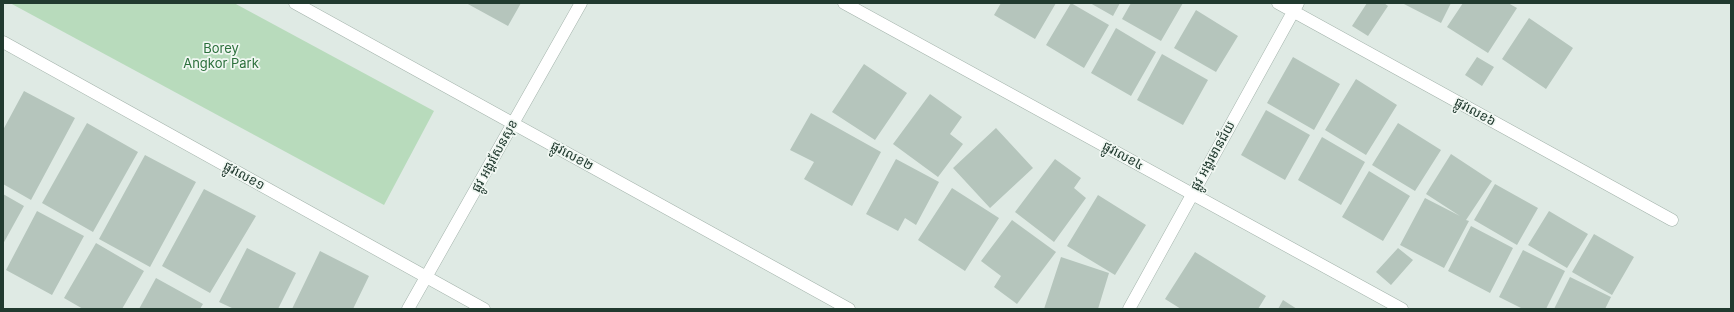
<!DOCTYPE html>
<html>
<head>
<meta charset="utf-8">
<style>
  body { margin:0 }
  #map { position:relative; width:1734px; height:312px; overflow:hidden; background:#dfeae4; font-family:Inter,sans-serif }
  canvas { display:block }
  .frame { position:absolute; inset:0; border:4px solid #213a2f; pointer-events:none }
</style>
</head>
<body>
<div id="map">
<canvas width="1734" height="312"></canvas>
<div class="frame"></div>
</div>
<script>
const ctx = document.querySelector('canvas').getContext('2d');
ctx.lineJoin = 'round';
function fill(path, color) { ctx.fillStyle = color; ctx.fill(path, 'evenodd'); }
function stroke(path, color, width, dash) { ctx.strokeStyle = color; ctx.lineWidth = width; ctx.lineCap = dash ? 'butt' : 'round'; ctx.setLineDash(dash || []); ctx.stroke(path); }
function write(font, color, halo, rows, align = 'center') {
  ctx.font = font + ' Inter,"Noto Sans Khmer",sans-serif'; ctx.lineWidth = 3.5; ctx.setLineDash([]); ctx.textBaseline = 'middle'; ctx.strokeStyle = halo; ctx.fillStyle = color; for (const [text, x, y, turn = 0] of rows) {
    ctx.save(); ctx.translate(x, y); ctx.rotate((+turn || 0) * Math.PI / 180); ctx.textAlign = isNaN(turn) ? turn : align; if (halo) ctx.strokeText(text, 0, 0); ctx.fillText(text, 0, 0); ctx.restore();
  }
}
fill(new Path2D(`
  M10,3H234L434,111L384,205Z`), '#b8dbbc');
fill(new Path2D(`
  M466,3H521L508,26Z
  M1001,3H1056L1035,39L994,15Z
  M1071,3L1109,25L1084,68L1046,45Z
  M1090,3H1120L1113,16Z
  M1131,3H1183L1161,41L1122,19Z
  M1367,3H1384L1388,6L1368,36L1352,26Z
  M1402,3H1451L1441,23Z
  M1463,3H1508L1517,8L1488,53L1447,27Z
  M1196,10L1238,36L1216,72L1174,48Z
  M1529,18L1573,48L1546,89L1502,59Z
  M1116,28L1156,52L1131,96L1091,73Z
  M1162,54L1208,80L1183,125L1137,100Z
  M1293,57L1340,84L1314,130L1267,103Z
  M1477,57L1494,67L1482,86L1465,75Z
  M864,64L907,93L875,140L832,112Z
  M1356,79L1397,105L1366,155L1325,130Z
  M24,91L75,118L31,200L3,184V130Z
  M930,94L962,117L950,134L963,144L938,177L893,144Z
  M1266,110L1310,135L1285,180L1241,155Z
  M811,113L881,152L852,206L804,179L814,162L790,150Z
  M87,123L138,152L93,232L42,203Z
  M1398,123L1441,150L1415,191L1372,165Z
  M996,128L1033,168L990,208L953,168Z
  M1322,137L1365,162L1341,205L1298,180Z
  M1451,154L1492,181L1466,220L1469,221L1444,268L1400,245L1425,198L1460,216L1426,194Z
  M145,155L196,182L150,267L99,239Z
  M896,159L939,182L916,225L905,218L898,231L866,214Z
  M1055,159L1081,178L1074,188L1086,198L1054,242L1015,212Z
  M1369,171L1410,196L1383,241L1342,217Z
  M1495,184L1538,208L1517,245L1474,220Z
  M952,188L999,218L965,271L918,240Z
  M204,189L256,216L210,293L162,266Z
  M3,194L24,206L3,244Z
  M1098,195L1146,225L1115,275L1067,246Z
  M37,211L84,236L52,295L6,270Z
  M1549,211L1588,234L1567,268L1528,245Z
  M1012,220L1056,252L1017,304L994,287L1001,276L981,261Z
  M1471,226L1513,248L1490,293L1448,271Z
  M1594,234L1634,257L1612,295L1572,272Z
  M96,243L144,271L122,309H83L64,298Z
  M247,248L296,273L278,309H234L219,302Z
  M1398,248L1413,260L1391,285L1376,272Z
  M1523,250L1565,271L1546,309H1523L1499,297Z
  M320,251L369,276L353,309H292Z
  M1195,252L1266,296L1258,309H1181L1165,299Z
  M1061,257L1109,273L1098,309H1044Z
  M1570,277L1611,297L1605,309H1554Z
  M156,278L203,304L200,309H139Z
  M1283,300L1297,309H1278Z`), '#b5c5bc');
const street = new Path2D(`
  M295,3L849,309
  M844,3L1402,309
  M1278,3L1672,220
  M3,42L484,309
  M408,309L581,3
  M1129,309L1298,3`);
stroke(street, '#a2b2aa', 13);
stroke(street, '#fff', 12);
write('13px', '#2c703c', '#f0f7f2', [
  ["Borey",221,49],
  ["Angkor Park",221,64]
]);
write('13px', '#213a2f', '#f0f7f2', [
  ["ផ្លូវលេខ៦",1475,112,29],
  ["ផ្លូវ អង្គរសែនសុខ",495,156,-61],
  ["ផ្លូវលេខ២",572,156,29],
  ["ផ្លូវលេខ៤",1123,156,29],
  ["ផ្លូវ អង្គរមានជ័យ",1213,156,-61],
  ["ផ្លូវលេខ១",244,176,29]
]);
</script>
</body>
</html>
